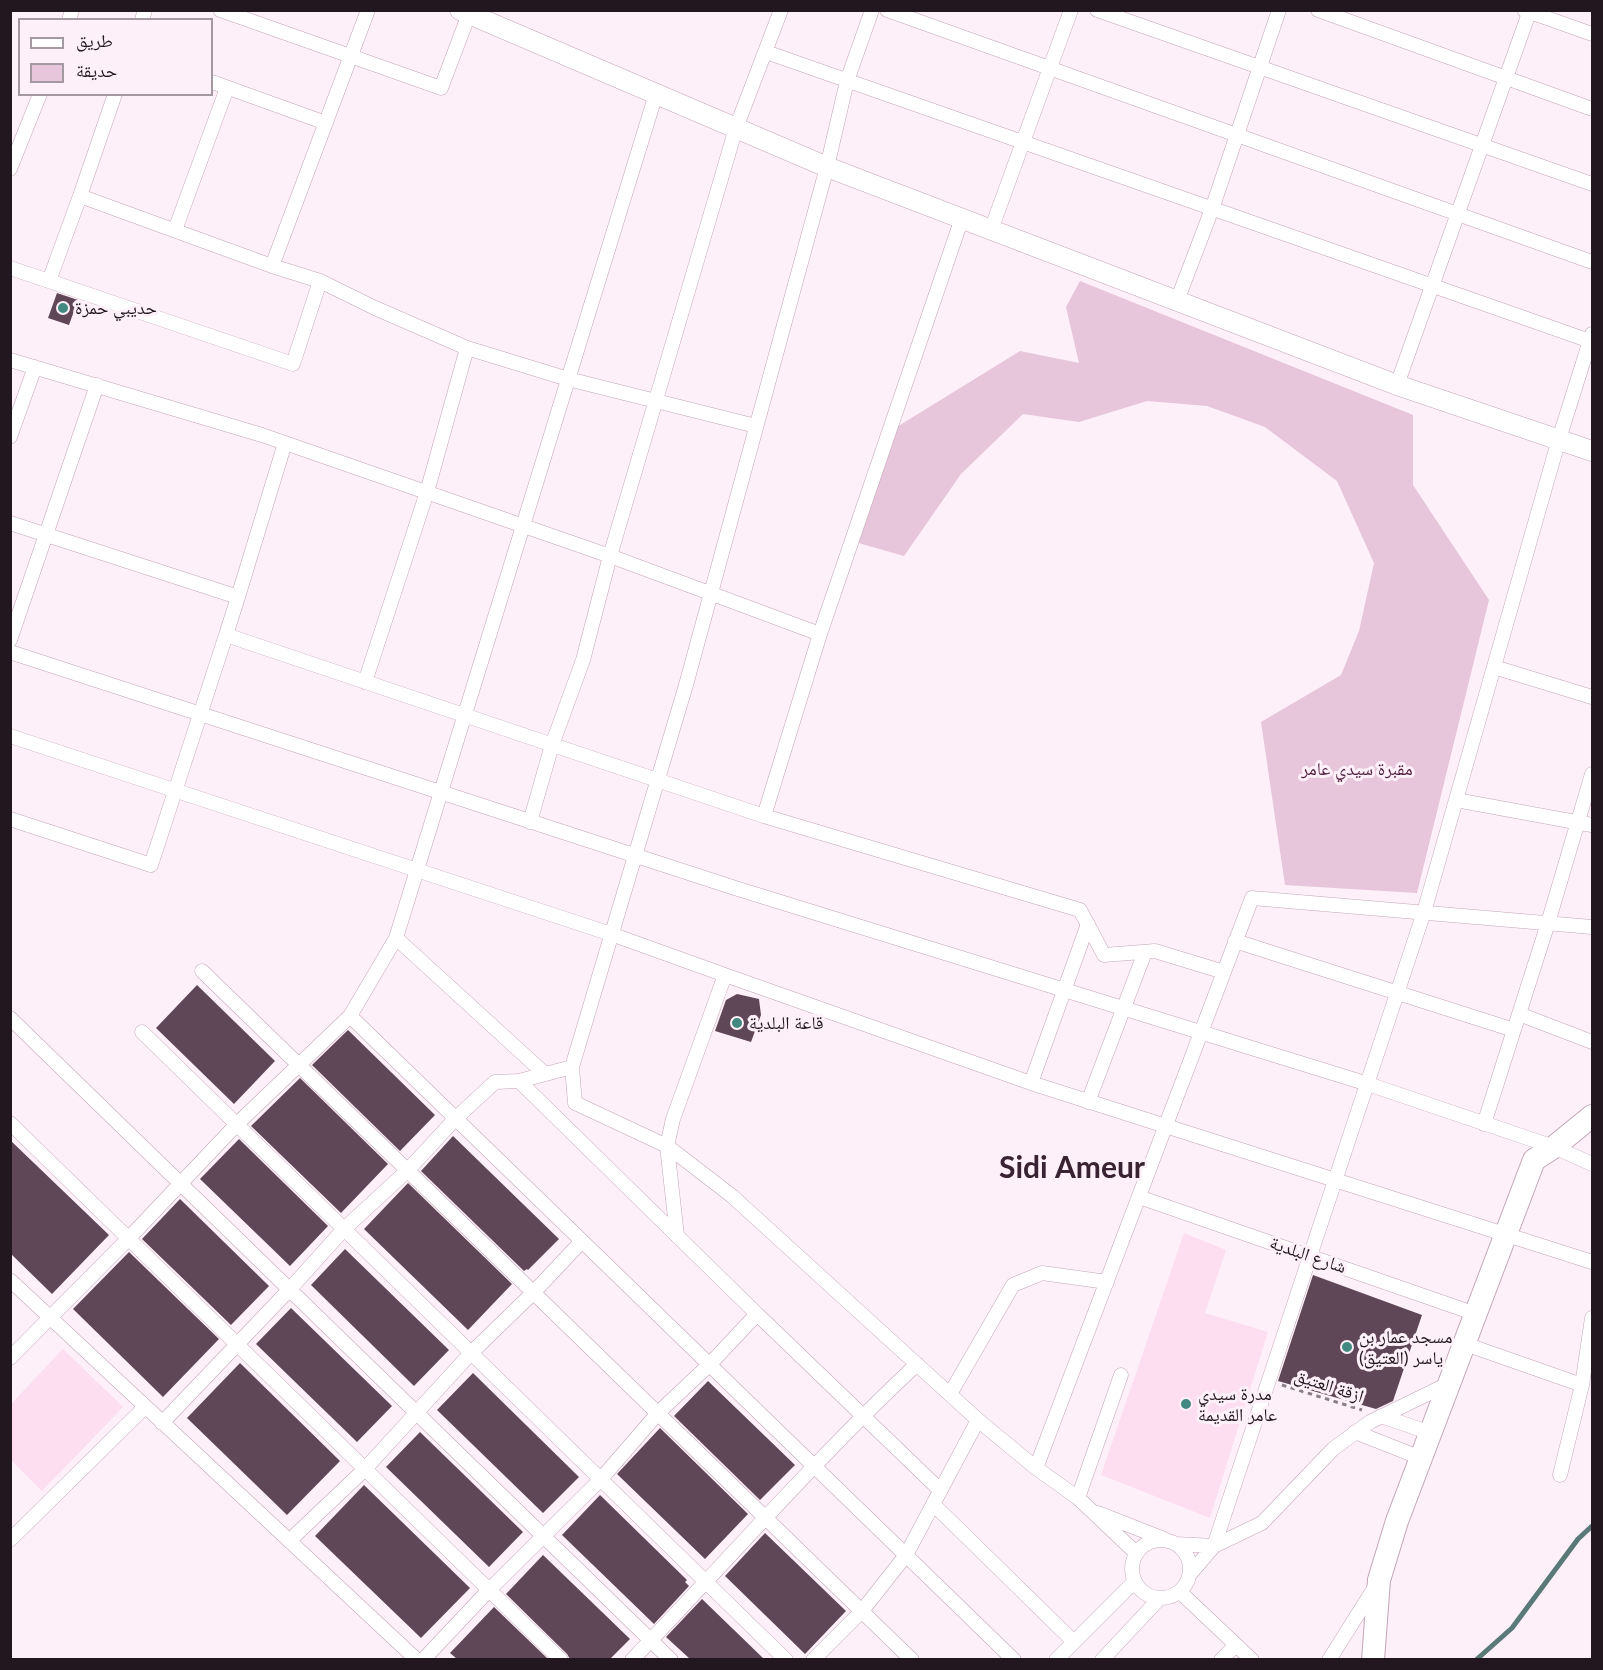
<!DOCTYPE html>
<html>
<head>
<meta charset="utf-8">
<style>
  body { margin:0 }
  #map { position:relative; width:1603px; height:1670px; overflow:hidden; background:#fdf0f8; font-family:Lato,"Noto Naskh Arabic",sans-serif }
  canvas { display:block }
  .frame { position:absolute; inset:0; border:12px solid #22171e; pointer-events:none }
  .legend { position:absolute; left:18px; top:18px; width:195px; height:78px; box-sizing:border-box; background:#fdf0f8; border:2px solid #a599a1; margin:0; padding:8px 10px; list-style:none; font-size:18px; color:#22171e }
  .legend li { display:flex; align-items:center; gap:12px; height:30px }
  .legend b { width:30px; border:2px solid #a599a1 }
</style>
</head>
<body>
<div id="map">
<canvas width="1603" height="1670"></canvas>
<div class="frame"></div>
<ul class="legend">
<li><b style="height:8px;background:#fff"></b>طريق</li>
<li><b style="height:16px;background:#e7c5da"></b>حديقة</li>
</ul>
</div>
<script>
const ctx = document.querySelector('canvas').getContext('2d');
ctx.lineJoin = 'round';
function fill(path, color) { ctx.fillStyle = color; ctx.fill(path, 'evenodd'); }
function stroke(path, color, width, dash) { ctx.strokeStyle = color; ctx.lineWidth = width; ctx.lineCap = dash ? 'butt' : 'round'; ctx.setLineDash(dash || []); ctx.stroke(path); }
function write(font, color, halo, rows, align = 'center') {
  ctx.font = font + ' Lato,"Noto Naskh Arabic",sans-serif'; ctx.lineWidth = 6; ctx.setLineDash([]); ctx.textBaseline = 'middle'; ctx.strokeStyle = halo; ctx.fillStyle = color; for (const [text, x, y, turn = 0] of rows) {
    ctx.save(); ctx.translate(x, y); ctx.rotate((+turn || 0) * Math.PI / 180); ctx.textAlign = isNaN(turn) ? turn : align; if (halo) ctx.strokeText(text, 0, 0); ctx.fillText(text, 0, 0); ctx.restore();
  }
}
fill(new Path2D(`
  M1184,1233L1226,1250L1205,1313L1268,1332L1210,1518L1101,1475Z
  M63,1349L123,1407L42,1491L11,1460V1404Z`), '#fddef0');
fill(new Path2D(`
  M1080,281L1413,415V485L1489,600L1417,893L1285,885L1261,722L1341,675L1359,631L1374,563L1337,481L1265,427L1207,406L1147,401L1079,422L1023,414L961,474L904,556L855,542L892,430L1020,351L1079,363L1066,307Z`), '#e7c5da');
stroke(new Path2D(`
  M1476,1660L1512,1628L1578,1539L1592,1526`), '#597a78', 5);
fill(new Path2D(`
  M57,293L78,300L69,325L48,318Z
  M197,985L275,1061L234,1104L156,1028Z
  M737,994L759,999L761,1015L751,1042L715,1031L726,1000Z
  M348,1030L435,1115L400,1151L312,1065Z
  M300,1078L388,1164L341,1213L251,1126Z
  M453,1136L559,1239L528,1270L527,1269L524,1271L421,1171Z
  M239,1139L328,1226L290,1266L200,1179Z
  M10,1140L109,1235L52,1294L10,1253Z
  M408,1183L512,1284L468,1330L364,1229Z
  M180,1199L269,1286L231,1325L142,1239Z
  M345,1249L449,1350L414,1386L311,1285Z
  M129,1252L219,1339L163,1397L73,1309Z
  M1313,1275L1422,1315L1393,1401L1376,1409L1278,1381Z
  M291,1308L392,1406L357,1442L256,1344Z
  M240,1363L340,1461L287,1515L187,1418Z
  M473,1373L579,1477L543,1513L437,1410Z
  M708,1381L795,1465L760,1500L674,1416Z
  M660,1428L748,1514L705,1559L617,1474Z
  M420,1432L523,1532L489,1567L386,1467Z
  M364,1485L470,1588L421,1638L315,1536Z
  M600,1495L687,1580L685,1582L689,1586L654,1624L562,1535Z
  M765,1533L846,1611L805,1654L725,1576Z
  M543,1555L630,1639L610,1659H570L567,1654L506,1594Z
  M702,1599L764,1659H690L666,1637Z
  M494,1607L548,1659H457L450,1653Z`), '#604757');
const street = new Path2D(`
  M220,10L441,88L469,14
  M887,10L1592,262
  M1097,10L1592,184
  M1318,10L1592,109
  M1524,10L1592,34
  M69,20L72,10
  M142,20L145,10
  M766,52L1590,341
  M212,82L326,123
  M115,94L80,196L272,266L368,10
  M10,169L40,94
  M175,230L227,88
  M991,230L1071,10
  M10,268L49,281L80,196
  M49,281L293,364L320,281L272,266
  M320,281L375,308L467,348L568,379L756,426
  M1177,301L1212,209L1279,10
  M10,360L262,435L610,556L820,634
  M1397,385L1530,10
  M10,437L35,367
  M10,523L238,597L226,635
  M238,597L285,443
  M10,640L97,385
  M10,652L735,888L1368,1084L1554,1147L1592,1164
  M1494,667L1592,697
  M365,682L427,492L467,348
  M10,736L611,934L725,975L673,1119L667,1146L732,1196L978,1420
  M1456,800L1592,825
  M764,816L1080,910L1104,955L1155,951L1224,972
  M10,819L151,865L226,635L764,816L820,634L962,218
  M530,822L552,745L583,660L610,556L736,128L781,10
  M396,938L545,1074
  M1235,941L1514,1030
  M202,971L912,1660
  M725,975L1031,1083L1592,1262
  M1519,1014L1592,1042
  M350,1016L396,938L656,94
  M10,1018L671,1660
  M142,1032L786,1660
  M572,1067L519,1081L757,1314
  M1031,1083L1088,924
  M1088,1102L1145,952
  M10,1123L561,1660
  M1484,1124L1548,923L1592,774
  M1139,1197L1476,1314
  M677,1236L667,1146L575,1103L572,1067L686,685L827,167L847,81L872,10
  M10,1280L417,1660
  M1465,1344L1582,1385
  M10,1358L129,1238L237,1124L350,1016L1014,1660
  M950,1394L1013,1285L1042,1273L1107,1282
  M1381,1416L1431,1433
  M162,1423L290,1289L344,1229L407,1171L456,1118L495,1082L519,1081
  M1355,1432L1421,1458
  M1036,1468L1252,898L1592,927
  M1560,1475L1582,1385L1592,1318
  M1078,1498L1121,1375
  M933,1504L1074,1642
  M1098,1513L1164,1539
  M1132 1569a29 29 0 1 1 58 0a29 29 0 1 1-58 0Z
  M10,1540L145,1407
  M289,1541L365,1469L471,1353L533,1293L582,1241
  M1176,1544L1214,1546L1262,1523L1333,1449L1370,1422L1450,1383
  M1190,1574L1214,1546L1424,912L1559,439L1592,334
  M1180,1592L1252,1660
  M423,1660L489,1590L601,1479L658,1413L710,1364L757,1314L940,1490
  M632,1660C727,1561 817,1458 917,1364
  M813,1660L862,1611L906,1555L978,1420L1036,1468L1078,1498L1136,1553
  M1056,1660L1134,1582
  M1102,1660L1159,1599
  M1221,1660L1235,1646
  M1329,1660L1375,1587`);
const secondary = new Path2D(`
  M460,10L827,167L1397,385L1592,451`);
const primary = new Path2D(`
  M1373,1660L1379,1580L1397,1521L1534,1160L1554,1147L1592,1116`);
stroke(street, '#c4a5b8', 15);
stroke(secondary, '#c4a5b8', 21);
stroke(primary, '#c4a5b8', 24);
stroke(new Path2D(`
  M1282,1385L1362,1410`), '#8b7f87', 3, [4.5, 4.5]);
stroke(street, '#fff', 14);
stroke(secondary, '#fff', 20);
stroke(primary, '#fff', 22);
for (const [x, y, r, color] of [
  [63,308,6,"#428981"],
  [737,1023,6,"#428981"],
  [1347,1347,6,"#428981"],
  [1186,1404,6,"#428981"]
]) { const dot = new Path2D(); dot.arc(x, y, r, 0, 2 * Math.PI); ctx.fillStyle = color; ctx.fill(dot); stroke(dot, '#fdf0f8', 2); }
write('18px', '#22171e', '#fdf0f8', [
  ["حديبي حمزة",75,308],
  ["قاعة البلدية",749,1023],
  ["مسجد عمار بن",1359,1337],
  ["ياسر (العتيق)",1359,1358],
  ["مدرة سيدي",1198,1394],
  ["عامر القديمة",1198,1415]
], 'left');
write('18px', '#501f41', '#fdf0f8', [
  ["مقبرة سيدي عامر",1357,769]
]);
write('18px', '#22171e', '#fdf0f8', [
  ["شارع البلدية",1308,1255,19],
  ["ازقة العتيق",1329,1386,18]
]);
write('bold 30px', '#392231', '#fdf0f8', [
  ["Sidi Ameur",1072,1168]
]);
</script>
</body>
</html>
